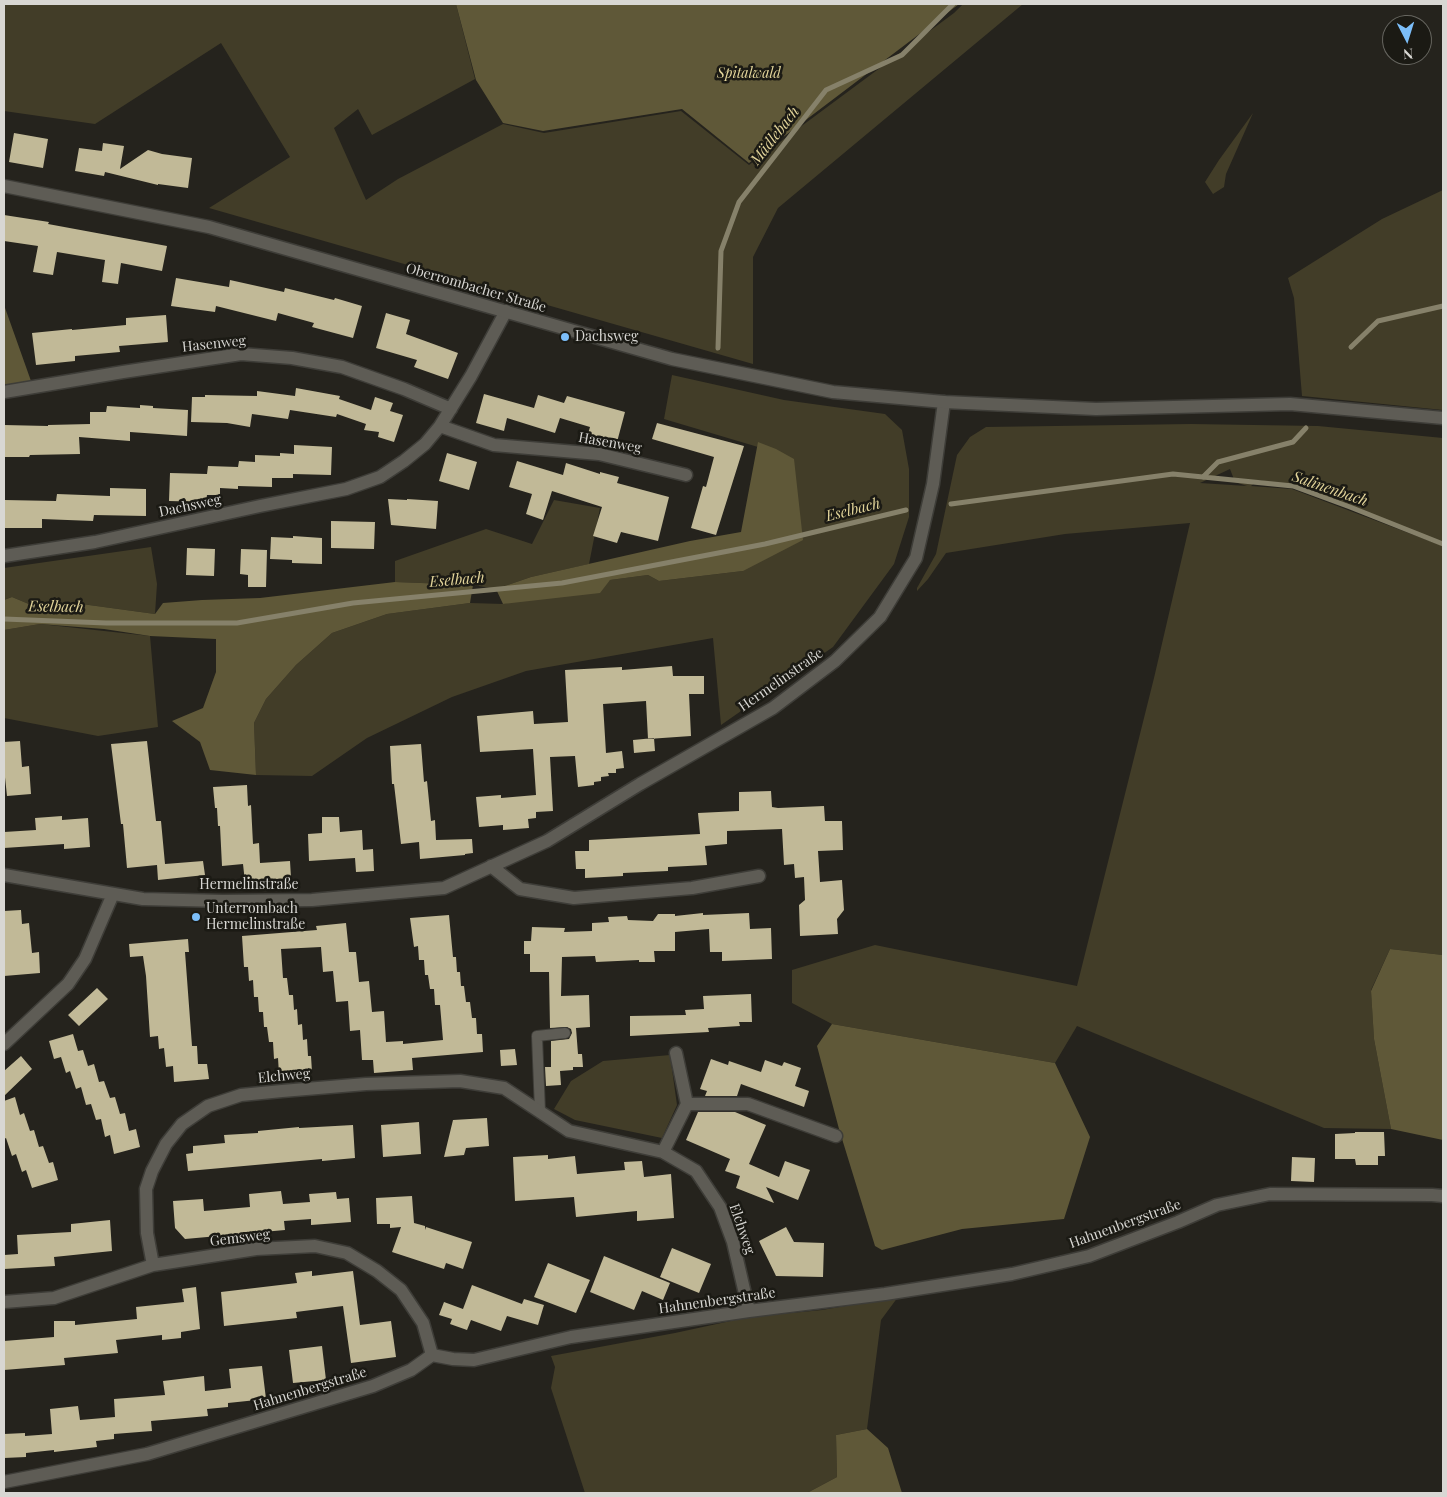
<!DOCTYPE html>
<html>
<head>
<meta charset="utf-8">
<style>
  body { margin:0 }
  #map { position:relative; width:1447px; height:1497px; overflow:hidden; background:#25231d; font-family:"Playfair Display",serif }
  canvas { display:block }
  .frame { position:absolute; inset:0; border:5px solid #d8d7d3; pointer-events:none }
  .north { position:absolute; left:1382px; top:15px; width:50px; height:50px; box-sizing:border-box; background:#1b1a14; border:1px solid #676660; border-radius:50%; rotate:175deg; font-size:14px; font-weight:700; line-height:20px; text-align:center; color:#d8d7d3 }
  .north::after { content:''; display:block; margin:auto; width:18px; height:22px; background:#7cbef9; clip-path:polygon(50% 0,100% 100%,50% 72%,0 100%) }
</style>
</head>
<body>
<div id="map">
<canvas width="1447" height="1497"></canvas>
<div class="frame"></div>
<div class="north">N</div>
</div>
<script>
const ctx = document.querySelector('canvas').getContext('2d');
ctx.lineJoin = 'round';
function fill(path, color) { ctx.fillStyle = color; ctx.fill(path, 'evenodd'); }
function stroke(path, color, width, dash) { ctx.strokeStyle = color; ctx.lineWidth = width; ctx.lineCap = dash ? 'butt' : 'round'; ctx.setLineDash(dash || []); ctx.stroke(path); }
function write(font, color, halo, rows, align = 'center') {
  ctx.font = font + ' "Playfair Display",serif'; ctx.lineWidth = 5; ctx.setLineDash([]); ctx.textBaseline = 'middle'; ctx.strokeStyle = halo; ctx.fillStyle = color; for (const [text, x, y, turn = 0] of rows) {
    ctx.save(); ctx.translate(x, y); ctx.rotate((+turn || 0) * Math.PI / 180); ctx.textAlign = isNaN(turn) ? turn : align; if (halo) ctx.strokeText(text, 0, 0); ctx.fillText(text, 0, 0); ctx.restore();
  }
}
fill(new Path2D(`
  M4,4H456L475,79L372,135L358,109L334,128L366,200L398,179L503,124L544,133L681,111L749,165L954,13L963,4H1023L778,208L753,257V364L209,208L290,157L221,43L95,124L4,111Z
  M1253,113L1226,174L1224,187L1213,194L1205,182L1219,160Z
  M1443,190V410L1302,396L1294,298L1288,278L1382,219Z
  M672,375L784,400L885,414L902,430L909,469V517L894,564L833,647L721,725L713,638L526,671L452,697L367,738L312,776L256,775L254,723L266,699L296,665L332,633L387,614L470,603L503,604L610,580L648,575L659,581L743,571L758,447L664,419Z
  M1191,424L1318,426L1443,438V544L1350,507L1293,486L1258,480L1251,486L1292,489L1443,546V955L1390,949L1371,990L1374,1039L1391,1129L1324,1128L1077,1026L1055,1063L832,1024L792,1003V970L875,945L1077,986L1154,678L1190,523L1065,534L946,553L928,579L917,591V588L936,554L957,455L970,437L986,427ZM1230,469L1235,482L1247,486L1200,483Z
  M554,500L600,508L589,564L531,577L496,589L473,585L395,582V561L486,529L532,544Z
  M151,547L157,584L155,614L67,602L36,607L12,597L4,600V568Z
  M40,624L150,636L158,727L98,736L4,718V630Z
  M670,1055L677,1105L662,1138L575,1120L554,1109L571,1081L603,1061Z
  M898,1297L881,1320L867,1429L836,1435L837,1477L807,1493H585L551,1388L555,1367L551,1356L675,1333L749,1317L822,1310Z`), '#423d28');
fill(new Path2D(`
  M456,4H959L749,163L682,109L543,131L503,123L476,80Z
  M4,305L31,381L4,386Z
  M758,442L776,449L794,459L803,540L743,571L659,581L648,575L610,580L600,593L503,604L496,589L531,577L690,541L741,532Z
  M395,582L473,585L470,603L387,614L332,633L296,665L266,699L254,723L256,775L210,770L200,742L172,721L203,708L216,672V639L150,636L104,629L40,624L4,630V600L12,597L36,607L67,602L155,614L163,603L202,600L260,598Z
  M1390,949L1443,955V1140L1391,1129L1374,1039L1371,991Z
  M832,1024L1055,1063L1090,1137L1064,1219L962,1229L882,1250L875,1246L839,1129L817,1046Z
  M867,1429L888,1448L902,1493H807L837,1477L836,1435Z`), '#5f5838');
stroke(new Path2D(`
  M1351,347L1378,321L1443,306
  M718,348L721,251L739,202L826,90L902,55L953,4
  M1203,477L1218,462L1293,442L1306,428
  M951,504L1173,474L1293,486L1350,507L1443,544
  M4,619L106,623H237L353,603L562,583L765,544L906,510`), '#86816a', 5);
fill(new Path2D(`
  M14,133L48,139L43,168L9,162Z
  M103,143L124,146L120,169L148,150L162,154L192,158L188,188L158,184V185L105,172L104,176L75,171L79,148L102,151Z
  M4,215L49,222L48,224L167,246L162,271L121,263L118,284L102,282L105,260L57,252L53,275L33,272L38,246L4,241Z
  M176,278L229,287L230,280L284,292L285,288L334,300L335,298L362,306L353,338L312,327L314,323L278,313L276,321L216,306L215,312L171,306Z
  M386,313L410,320L406,334L458,353L448,379L414,367L417,360L376,348Z
  M166,315L168,342L119,346L120,352L75,356V361L36,365L32,333L72,329V330L126,325V318Z
  M296,388L340,396L339,399L371,410L375,397L393,403L390,411L403,415L394,442L378,437L379,432L364,430L366,424L337,414L336,417L290,410L288,419L252,414L250,427L227,423L191,422L192,397H205V395L257,396V391L295,396Z
  M484,394L534,408L538,395L564,403L567,396L625,412L617,442L588,434L590,427L560,418L555,433L507,418L504,431L476,423Z
  M140,405L153,406V408L188,410L187,436L130,432V441L79,437L80,454L30,455L29,457H4V425L48,426V425L90,424V412H106L107,406L140,408Z
  M657,423L744,446L716,535L691,528L703,486L706,487L714,457L652,439Z
  M294,445L332,447L331,475L293,474V478H272V487L238,486V489L220,488V495H207L206,502L169,501L170,473L207,474L208,466L238,467L239,461L255,462V455L280,456V453L294,454Z
  M447,453L477,462L469,490L439,481Z
  M517,461L563,475L566,463L600,474V472L619,477L617,483L669,497L658,541L621,532L617,543L593,536L602,507L552,491L543,520L526,514L532,494L509,487Z
  M110,488L146,489V516L94,515L93,521L42,519V528H4V500L56,501L57,494L110,496Z
  M388,499L407,500V499L438,501L436,529L391,525Z
  M331,521L375,522L374,549L331,548Z
  M293,536L322,538V564L292,563V560L270,559L271,537L293,538Z
  M187,548L215,549L214,576L186,575Z
  M241,549L267,550L266,587H248V575L240,574Z
  M672,666L673,676H704V694H689L691,736L648,739L646,701L603,704L606,753L622,751L624,768L616,769V773H608L609,776L601,777V781L594,782V785L578,787L575,756L550,757L553,811L536,812V818L528,819L529,828L503,830V825L479,827L476,797L501,795V798L536,795L533,749L480,752L477,716L533,711L534,724L568,722L565,670L622,667V670Z
  M654,738L655,751L634,753L633,740Z
  M20,741L22,767L29,766L31,794L7,796L4,768V742Z
  M147,741L156,821H161L165,864L203,861L205,875L158,880L157,865L127,868L123,824H121L111,744Z
  M421,744L424,782L427,781L431,821L435,820L436,840L472,839L473,853L465,854V855L420,859L419,842L401,844L394,784H392L390,746Z
  M247,785L248,806L251,805L253,844L259,843L260,863L290,861L291,878L245,882L243,864L222,866L220,826H218L217,808H215L213,787Z
  M771,791L772,807L778,808L824,806L825,821H842L843,850L818,851L820,882L842,880L844,910L837,919L838,934L800,936L799,905L805,900L804,877L795,878L794,864L784,865L782,829L727,831V844L705,846L707,865L668,867V871L623,873V876L585,878V869H576L575,851H589V840L700,834L698,813L739,811V792Z
  M62,816V820L88,818L90,847L64,849V844L4,848V832L36,830L35,818Z
  M322,817H339L340,832L362,830L363,850L373,849L374,871L356,872L355,858L309,861L308,834L322,833Z
  M21,910L22,924L29,923L32,953L39,952L40,973L4,976V911Z
  M703,913V915L749,913L750,929L771,928L772,959L722,961V952H710L709,929L675,932V951H654L655,962H639V960L596,962L595,956L562,957L561,996L589,995L590,1027L576,1028L578,1054H582L583,1067H573V1070L560,1071L561,1085L546,1086L545,1067H551V1041L569,1039L572,1033L571,1029L567,1027L550,1028L549,972H530V954H524V941H531L532,927L565,928L564,932L592,931V923L609,922L608,917L627,916L628,920L653,921L658,914H675V916Z
  M449,915L453,957H456L457,972H460L461,986H464L466,1002H470L472,1018H476L477,1034H482L483,1052L412,1058L413,1070L374,1073L373,1060H362L360,1030L350,1031L348,1001L336,1002L333,971L323,972L321,947L281,949L283,978H287L289,995H293L294,1010L297,1009L298,1025L302,1024L303,1040L307,1039L308,1056H311L312,1072L279,1074L278,1058L274,1059L273,1042H269L267,1027H264L263,1012H259L258,997H254L253,980L249,981L248,967H244L242,936L317,930L316,926L346,923L349,952H356L359,982L369,981L372,1012L384,1011L386,1042L403,1041V1044L443,1040L440,1005H435L434,989H430L428,975H425L424,960H419L418,946L414,947L410,918Z
  M188,939L189,952H185L192,1046H197L198,1064H207L209,1079L174,1082L173,1066L166,1067L164,1048L159,1049L158,1036L150,1037L146,976L143,956L130,957L129,944Z
  M97,988L108,999L79,1026L68,1015Z
  M751,994L752,1022H739L740,1026L708,1028L709,1032L630,1036V1016L686,1015L685,1010L704,1009L703,996Z
  M73,1034L78,1051L83,1050L88,1066L94,1064L99,1082L104,1081L110,1098L115,1097L120,1114L125,1113L129,1131L136,1129L140,1147L114,1154L110,1135L105,1137L101,1119L96,1120L91,1104L86,1105L81,1087L76,1089L70,1071L66,1073L61,1057L54,1059L49,1041Z
  M515,1049L517,1065L501,1066L500,1050Z
  M21,1056L32,1069L4,1096V1071Z
  M711,1059L728,1065L729,1061L761,1072L765,1060L782,1066L784,1062L801,1068L795,1086L809,1091L804,1107L741,1084L737,1096H705L707,1091L700,1089Z
  M15,1097L20,1115L24,1113L30,1131L34,1130L39,1147L43,1146L49,1163L53,1162L58,1180L32,1188L26,1170L22,1172L16,1154L12,1156L6,1138L4,1139V1101Z
  M698,1112H735L766,1125L749,1164L779,1177L785,1161L810,1170L798,1200L766,1187L774,1203L736,1188L740,1176L725,1171L730,1159L686,1140Z
  M487,1118L489,1146L466,1148L464,1155L444,1157L453,1120Z
  M419,1122L421,1154L383,1157L381,1125Z
  M353,1125L355,1158L322,1161V1159L188,1171L186,1154L193,1153V1146L225,1143L224,1135L258,1133V1131L299,1127V1128Z
  M1355,1132H1384L1385,1156H1378V1165H1356L1355,1159H1335V1134L1355,1133Z
  M548,1155V1159L575,1156L577,1174L625,1170L624,1162L642,1161L644,1177L671,1174L674,1218L637,1221V1211L576,1217L574,1197L515,1201L513,1157Z
  M1292,1157L1315,1158L1314,1182L1291,1181Z
  M281,1191L283,1204L310,1202L309,1194L336,1192L337,1199L349,1198L351,1222L311,1225V1219L284,1221L285,1230L185,1239L175,1228L173,1201L203,1199L204,1211L250,1207L249,1194Z
  M412,1196L414,1223L425,1226V1230L426,1227L472,1242L463,1269L446,1263L444,1269L392,1252L401,1227L390,1228V1224H377L376,1198Z
  M110,1220L112,1251L54,1257L55,1266L4,1269V1255L18,1254L17,1235L71,1232V1224Z
  M786,1227L794,1242L824,1243L823,1277L776,1276L759,1241Z
  M672,1248L711,1264L699,1293L660,1277Z
  M604,1256L670,1283L663,1300L642,1291L634,1310L590,1292Z
  M548,1263L590,1280L576,1313L534,1297Z
  M312,1271V1276L353,1271L360,1325L391,1321L396,1357L351,1363L343,1306L296,1312L297,1318L224,1326L221,1292L297,1283L295,1273Z
  M472,1285L522,1304L524,1299L544,1305L538,1325L507,1316L501,1331L471,1320L467,1330L450,1324L452,1319L439,1315L444,1302L463,1309Z
  M196,1287L200,1329L181,1332V1338L162,1340V1335L116,1340L118,1353L64,1358L65,1365L4,1370V1341L54,1337V1321H75V1325L137,1319L136,1307L184,1302L182,1289Z
  M322,1346L326,1380L293,1383L289,1350Z
  M262,1366L266,1399L228,1403V1407L207,1409L208,1416L151,1421L152,1431L114,1434V1439L96,1441L97,1447L54,1452V1450L26,1453V1457L4,1458V1434L25,1433V1436L52,1434L50,1409L78,1406L80,1420L115,1417L114,1399L165,1395L163,1381L204,1376L205,1391L231,1388L229,1369Z`), '#c1b997');
const service = new Path2D(`
  M540,1111L537,1036L565,1033`);
const minor = new Path2D(`
  M4,392L123,372L241,354L292,358L342,367L404,389L451,409
  M440,426L494,445L599,454L686,475
  M4,556L95,542L260,506L346,489L380,477L404,461L425,444L440,426L471,376L506,311
  M491,866L520,889L574,898L692,888L759,876
  M4,875L143,899L223,901L312,900L444,888L547,841L640,784L773,708L835,661L880,617L916,558L933,484L944,402
  M4,1044L68,984L85,959L113,894
  M687,1104H748L836,1136
  M663,1152L687,1104L676,1053
  M153,1265L147,1233L146,1189L152,1171L166,1144L182,1124L208,1106L241,1095L282,1091L366,1084L460,1081L504,1088L569,1131L663,1152L696,1171L720,1207L733,1242L749,1311
  M4,1302L54,1298L153,1265L256,1249L315,1246L347,1253L377,1271L401,1290L423,1323L432,1355
  M4,1482L147,1454L373,1386L411,1370L432,1355L453,1359L474,1360L571,1337L749,1311L885,1294L1012,1274L1089,1256L1178,1222L1217,1205L1270,1194L1432,1195L1443,1196`);
const tertiary = new Path2D(`
  M4,186L209,227L672,359L833,392L944,402L1096,409L1290,404L1443,418`);
stroke(service, '#3e3d38', 12);
stroke(minor, '#3e3d38', 15);
stroke(tertiary, '#3e3d38', 15);
stroke(service, '#5e5c55', 10);
stroke(minor, '#5e5c55', 12);
stroke(tertiary, '#5e5c55', 12);
for (const [x, y, r, color] of [
  [565,337,5,"#7cbef9"],
  [196,917,5,"#7cbef9"]
]) { const dot = new Path2D(); dot.arc(x, y, r, 0, 2 * Math.PI); ctx.fillStyle = color; ctx.fill(dot); stroke(dot, '#1b1a14', 2); }
write('italic 14px', '#e5d79c', '#1b1a14', [
  ["Spitalwald",749,74]
]);
write('14px', '#d8d7d3', '#1b1a14', [
  ["Oberrombacher Straße",476,288,16],
  ["Hasenweg",214,344,-6],
  ["Hasenweg",610,443,10],
  ["Dachsweg",190,506,-12],
  ["Hermelinstraße",781,680,-35],
  ["Hermelinstraße",249,885],
  ["Elchweg",284,1076,-5],
  ["Hahnenbergstraße",1125,1224,-20],
  ["Elchweg",742,1229,71],
  ["Gemsweg",240,1238,-7],
  ["Hahnenbergstraße",717,1301,-8],
  ["Hahnenbergstraße",310,1389,-17]
]);
write('14px', '#d8d7d3', '#1b1a14', [
  ["Dachsweg",575,337],
  ["Unterrombach",206,909],
  ["Hermelinstraße",206,925]
], 'left');
write('italic 15px', '#e1d399', '#1b1a14', [
  ["Mädlebach",775,136,-52],
  ["Salinenbach",1330,489,19],
  ["Eselbach",853,510,-14],
  ["Eselbach",457,580,-5],
  ["Eselbach",56,607,1]
]);
</script>
</body>
</html>
